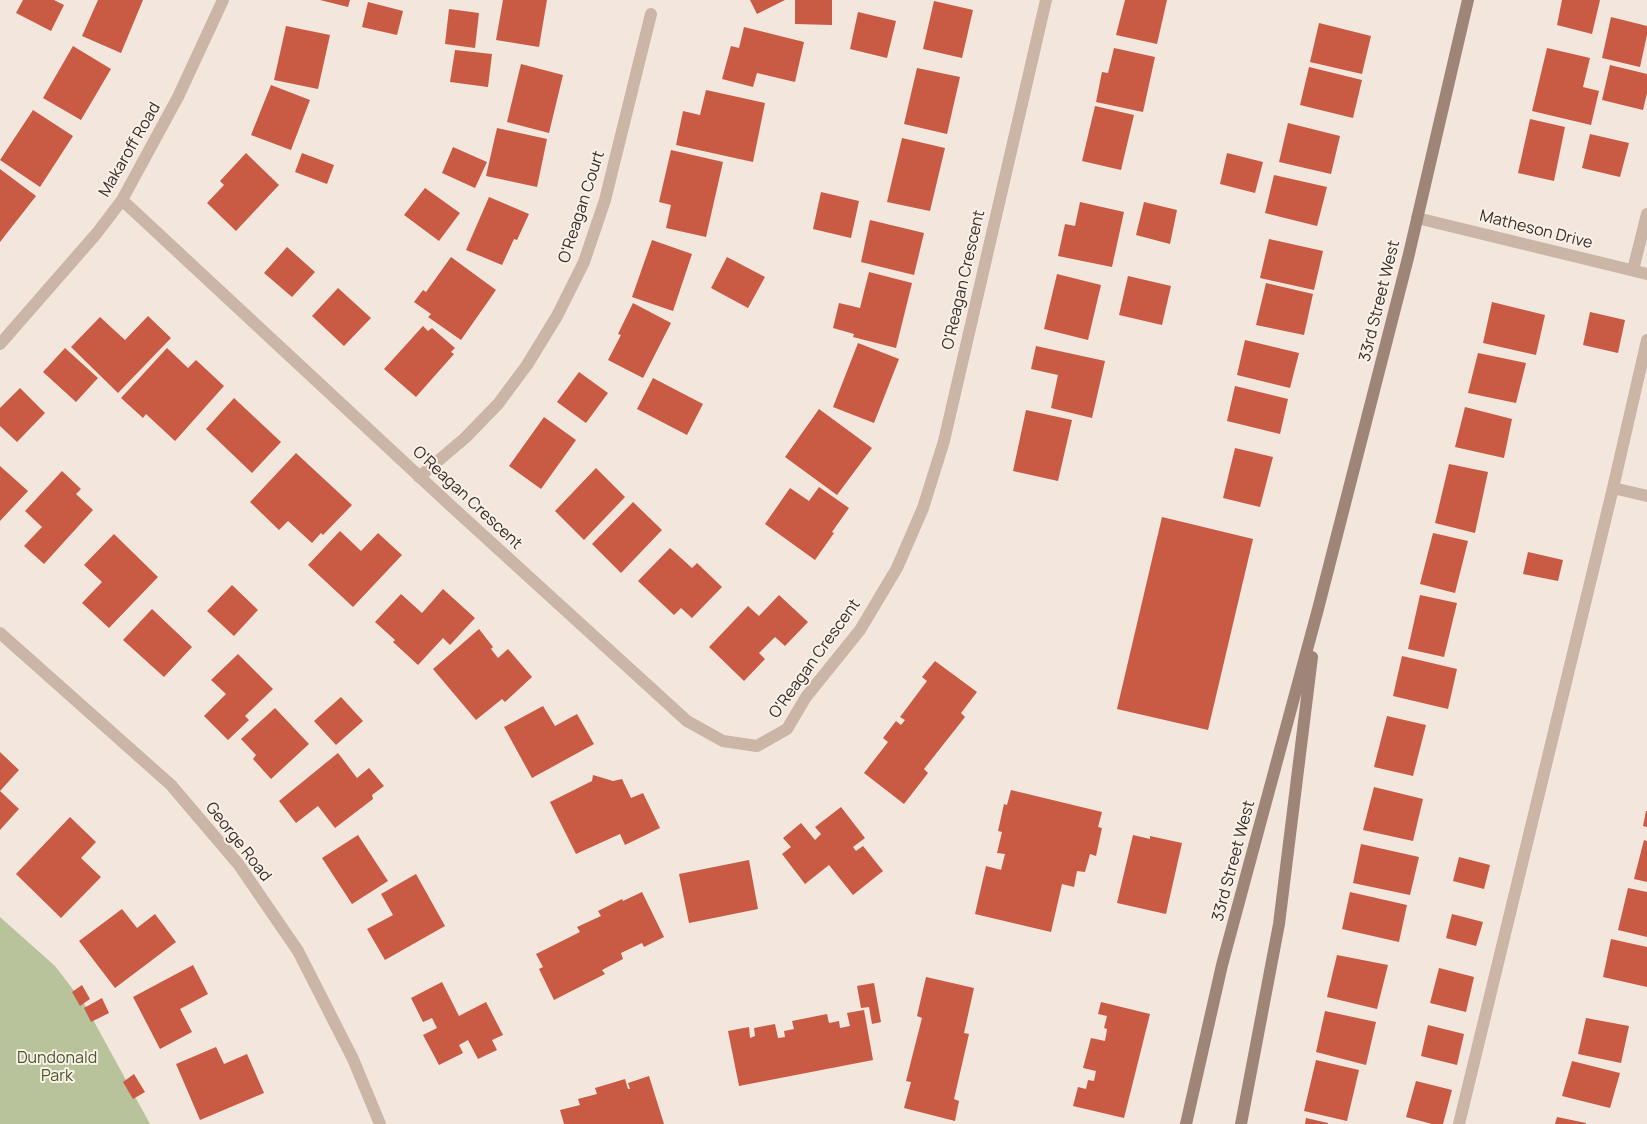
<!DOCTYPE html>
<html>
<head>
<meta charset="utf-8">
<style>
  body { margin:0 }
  canvas { display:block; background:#f3e6dc }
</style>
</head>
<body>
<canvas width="1647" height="1124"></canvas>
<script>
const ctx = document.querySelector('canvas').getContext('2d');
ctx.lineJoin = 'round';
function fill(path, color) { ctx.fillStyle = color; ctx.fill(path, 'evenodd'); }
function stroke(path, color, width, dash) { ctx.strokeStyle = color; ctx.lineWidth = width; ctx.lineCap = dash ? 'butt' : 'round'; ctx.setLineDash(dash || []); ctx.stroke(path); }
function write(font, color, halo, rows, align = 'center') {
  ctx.font = font + ' Manrope,sans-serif'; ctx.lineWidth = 4; ctx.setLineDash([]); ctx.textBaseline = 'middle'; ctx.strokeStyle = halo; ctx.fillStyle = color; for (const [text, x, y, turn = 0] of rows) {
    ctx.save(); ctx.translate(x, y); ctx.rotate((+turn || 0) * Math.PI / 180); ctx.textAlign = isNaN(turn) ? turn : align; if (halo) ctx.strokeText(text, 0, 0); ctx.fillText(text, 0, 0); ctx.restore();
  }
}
fill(new Path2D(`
  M0,917L55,966L85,1005L150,1124H0Z`), '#b8c29b');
fill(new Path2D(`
  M23,0H54L64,5L51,31L16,13Z
  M98,0H143L121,53L82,36Z
  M320,0H350L348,7Z
  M503,0H547L539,47L496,40Z
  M750,0H785L757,14Z
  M795,0H832V25L795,24Z
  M1125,0H1167L1157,44L1116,35Z
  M1562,0H1600L1592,34L1557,25Z
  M934,1L973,10L962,58L923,49Z
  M368,2L403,11L397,35L362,27Z
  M449,9L479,13L475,48L445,44Z
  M858,12L896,21L887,58L850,49Z
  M1611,17L1647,26V35L1640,67L1602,58Z
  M1319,23L1371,36L1362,74L1310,62Z
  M286,26L330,35L318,89L274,80Z
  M744,27L804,42L795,82L757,73L753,87L722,79L731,46L739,48Z
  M73,46L111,69L81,120L43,98Z
  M1114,48L1155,57L1143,112L1096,102L1102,72L1108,73Z
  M1547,48L1590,58L1583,87L1599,91L1591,125L1532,111Z
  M455,50L492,54L488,87L450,82Z
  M521,64L563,75L549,133L507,122Z
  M1610,65L1647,74V93L1643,110L1602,100Z
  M1309,67L1362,80L1353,118L1300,105Z
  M917,68L960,77L947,134L904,124Z
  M271,85L310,100L291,150L251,135Z
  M706,90L765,103L753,162L676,145L683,111L700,115Z
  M1095,106L1134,115L1121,170L1082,161Z
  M33,110L73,136L40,187L0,160Z
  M1530,119L1565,127L1554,181L1518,173Z
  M1288,123L1340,136L1331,174L1279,162Z
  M497,128L547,139L537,187L486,176Z
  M1590,134L1629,143L1620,177L1582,168Z
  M902,138L945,148L930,211L887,202Z
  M453,147L487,162L475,188L442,173Z
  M671,150L723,162L706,237L666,228L671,205L659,202Z
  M246,153L279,185L236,231L207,203L224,185L220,181Z
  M302,153L334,165L327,184L295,172Z
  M1227,153L1263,162L1255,193L1220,184Z
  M0,169L36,196L0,242Z
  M1274,175L1327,187L1317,226L1265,213Z
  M425,188L460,213L439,241L404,215Z
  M821,192L859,201L851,238L813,229Z
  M489,197L529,214L517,240L514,239L502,265L466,250Z
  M1080,202L1124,212L1112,267L1058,256L1065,224L1075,226Z
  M1144,202L1177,210L1170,244L1136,235Z
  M870,220L924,233L914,275L861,262Z
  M1269,239L1323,251L1314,290L1260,278Z
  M652,240L692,254L673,311L632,297Z
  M287,247L315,272L292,297L264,273Z
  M451,257L496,290L461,340L428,317L431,314L414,302L423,290L426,292Z
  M727,257L765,277L748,308L711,288Z
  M869,272L912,283L896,348L853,337L854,334L833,328L839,303L860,308Z
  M1057,274L1101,285L1088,340L1044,329Z
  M1128,276L1171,286L1162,325L1119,315Z
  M1266,283L1313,294L1304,335L1256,325Z
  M338,288L371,318L344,346L312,316Z
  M1492,302L1545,315L1536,355L1483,343Z
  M633,303L671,323L643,378L608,360L621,335L618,334Z
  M1590,312L1625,320L1618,353L1583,345Z
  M148,316L171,338L118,393L71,347L100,317L125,340Z
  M423,326L428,331L432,328L455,348L451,352L454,354L416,397L384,369Z
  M1245,340L1299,353L1290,388L1237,375Z
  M858,343L899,359L874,423L833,407Z
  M1036,346L1105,361L1092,418L1051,408L1058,375L1031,369Z
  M65,348L98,378L76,402L43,372Z
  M167,348L188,368L196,360L224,386L175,441L146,414L143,418L121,398Z
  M1478,353L1526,363L1516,403L1468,393Z
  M579,372L608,393L586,423L557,402Z
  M653,378L703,404L687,435L637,409Z
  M1235,386L1288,399L1280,434L1227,421Z
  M20,388L45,413L17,442L0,426V408Z
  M234,398L281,442L252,473L206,429Z
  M1465,407L1512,419L1504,458L1455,447Z
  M819,409L872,448L837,495L785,457Z
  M1026,410L1072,420L1058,481L1013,471Z
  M544,417L576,440L541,489L509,466Z
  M1235,448L1273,457L1260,507L1223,498Z
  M296,453L352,505L323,535L321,533L312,543L288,521L279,530L250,502Z
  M1449,464L1488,472L1475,533L1435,523Z
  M0,466L28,491L0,521Z
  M596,468L625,497L584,540L555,511Z
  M62,471L81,489L76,494L93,510L44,564L24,546L42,527L25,511Z
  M819,487L849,508L832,532L834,533L815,560L765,524L790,488L809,501Z
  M633,502L662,530L621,573L592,544Z
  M1162,517L1253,539L1208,730L1117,709Z
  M340,531L361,551L378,533L402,555L353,607L308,565Z
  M1433,533L1468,541L1455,593L1420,584Z
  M114,534L158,577L109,628L82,603L102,582L84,565Z
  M670,548L692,568L697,563L722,587L692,618L681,608L674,615L638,581Z
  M1528,552L1563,560L1558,581L1523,574Z
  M232,585L258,610L234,636L207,611Z
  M443,589L475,618L450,645L443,638L418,665L393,642L395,640L375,622L401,594L422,613Z
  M779,595L808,622L785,646L775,637L759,653L765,659L744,681L709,647L748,606L759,616Z
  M1420,595L1457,603L1444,657L1408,649Z
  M152,609L192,647L164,677L123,640Z
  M479,629L493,647L491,649L498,658L508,649L532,677L505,702L502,699L476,720L433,669Z
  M238,654L273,689L245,716L249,720L228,740L204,716L226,694L211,680Z
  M1402,656L1457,669L1448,709L1393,696Z
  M935,661L977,692L961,713L965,717L924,769L928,773L904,804L864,773L888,742L883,738L896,721L901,725L905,720L900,717L927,681L922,677Z
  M341,697L363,721L336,745L314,721Z
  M543,706L555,726L577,714L594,744L532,778L504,727Z
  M275,708L309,744L271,779L253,759L256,755L241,739Z
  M1387,716L1426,725L1413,776L1374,767Z
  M0,752L19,770L0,791L19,809L0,830Z
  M338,753L357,778L369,768L384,786L372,795L373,799L335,828L318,806L296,823L279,801Z
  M593,775L613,781L622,779L631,798L643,793L660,828L625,845L620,834L576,854L550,802L592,781Z
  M1374,787L1423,799L1413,841L1363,830Z
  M1011,790L1102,812L1098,827L1102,828L1096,856L1090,854L1085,872L1077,871L1074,887L1062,884L1051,932L975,914L986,866L1001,870L1005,854L997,853L1002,832L998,831L1004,804L1007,805Z
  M841,807L865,838L853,847L856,851L863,846L883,871L853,895L829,865L805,884L782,854L791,847L783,838L801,823L815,840L821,834L815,827Z
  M1646,811H1647V827L1643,826Z
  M70,817L96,842L81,858L101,877L61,918L16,874Z
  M358,835L388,881L352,904L322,858Z
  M1133,835L1150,839V836L1182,843L1166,914L1117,903Z
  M1644,840L1647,841V882L1634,879Z
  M1361,844L1419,857L1410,895L1353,883Z
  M1459,857L1490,865L1484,889L1453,881Z
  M749,860L758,909L689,923L679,874Z
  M416,874L445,926L385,960L367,929L393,915L381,894Z
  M1628,888L1647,892V937L1618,930Z
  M642,892L664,937L644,947L642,943L621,953L623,959L602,970L605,974L554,1000L539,969L543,967L536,954L580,932L577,927L601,916L598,911L622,899L623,901Z
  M1350,892L1407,905L1399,942L1342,929Z
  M122,909L137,928L155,914L176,942L115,988L79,941Z
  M1452,914L1483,922L1476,946L1446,938Z
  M1611,939L1647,947V987L1603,977Z
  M1337,955L1388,965L1377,1009L1327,997Z
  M193,965L208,994L180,1009L192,1032L160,1049L133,997Z
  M1439,968L1474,977L1466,1012L1430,1003Z
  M926,977L974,988L964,1033L969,1034L954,1099L959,1101L955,1121L904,1108L911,1082L906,1081L922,1018L917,1016Z
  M442,982L459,1016L486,1002L503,1035L492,1040L497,1050L478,1059L468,1040L459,1045L463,1053L439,1065L423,1035L437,1028L432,1018L423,1022L411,998Z
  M874,983L881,1022L872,1024L869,1007L861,1008L857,986Z
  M82,985L90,999L80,1006L72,992Z
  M102,998L109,1013L91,1022L84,1008Z
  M1101,1002L1150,1014L1124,1118L1073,1106L1078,1087L1086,1089L1088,1080L1094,1081L1096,1071L1083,1068L1091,1038L1105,1041L1107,1029L1104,1028L1107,1016L1098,1014Z
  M864,1010L873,1060L739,1086L728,1031L749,1027L750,1038L755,1036L754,1028L775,1024L778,1038L785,1037L784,1031L794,1029L792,1021L827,1014L829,1023L839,1021L840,1028L850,1026L847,1013Z
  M1325,1011L1376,1022L1366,1065L1316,1052Z
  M1586,1018L1629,1026L1621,1063L1578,1054Z
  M1428,1025L1464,1034L1457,1065L1421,1056Z
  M216,1047L224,1064L247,1054L264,1093L200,1120L176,1064Z
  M1316,1060L1359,1070L1347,1121L1304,1111Z
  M1572,1061L1620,1073L1610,1108L1562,1096Z
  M134,1074L145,1092L133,1099L123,1082Z
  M649,1076L664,1124H564L560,1110L580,1105L578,1099L597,1094L595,1088L625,1079L628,1089H630L628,1083Z
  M1416,1081L1452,1090L1443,1124H1432L1406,1117Z
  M1557,1117L1586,1123V1124H1555Z
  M1306,1118L1328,1123V1124H1305Z`), '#c95a44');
stroke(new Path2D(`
  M1633,270L1647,214
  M1613,488L1647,496
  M1459,1124L1613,488L1647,340`), '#cbb5a7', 12);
stroke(new Path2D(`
  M122,200L450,505L687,721L723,741L757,746L787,729L806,697L860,630L897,568L923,508L944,441L1046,0
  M1417,218L1647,274
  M0,344L97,233L122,200L178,97L223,0
  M419,477L465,438L498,404L527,365L557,316L584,262L605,200L651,14
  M0,633L171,785L239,865L298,951L353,1059L380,1124`), '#cbb5a7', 12);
stroke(new Path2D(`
  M1186,1124L1222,965L1318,609L1408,258L1468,0
  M1241,1124L1279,924L1312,657`), '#9f8478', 12);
write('16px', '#372c28', '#faf1e8', [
  ["Makaroff Road",130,150,-60],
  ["O'Reagan Court",582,207,-72],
  ["Matheson Drive",1536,230,14],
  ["O'Reagan Crescent",964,280,-77],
  ["33rd Street West",1380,301,-76],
  ["O'Reagan Crescent",467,498,43],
  ["O'Reagan Crescent",815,659,-54],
  ["George Road",238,842,52],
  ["33rd Street West",1234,861,-75]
]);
write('16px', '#4a562b', '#faf1e8', [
  ["Dundonald",57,1059],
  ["Park",57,1077]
]);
</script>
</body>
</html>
